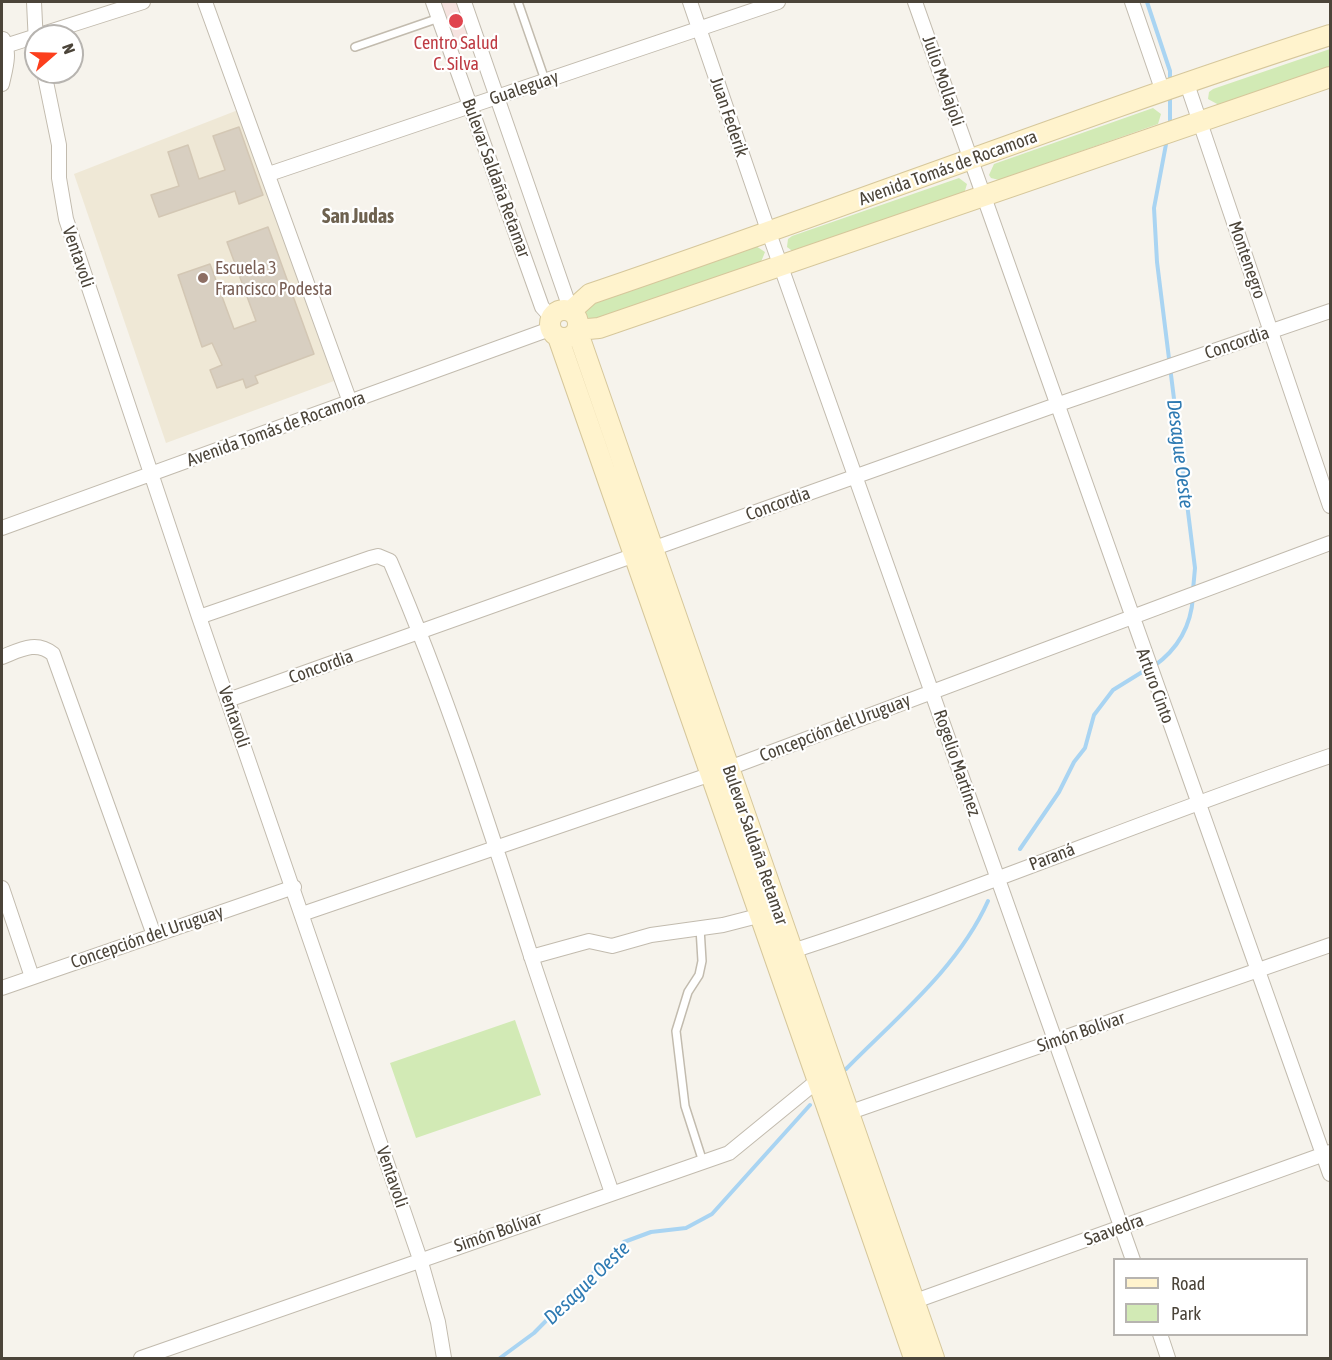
<!DOCTYPE html>
<html>
<head>
<meta charset="utf-8">
<style>
  body { margin:0 }
  #map { position:relative; width:1332px; height:1360px; overflow:hidden; background:#f6f3ec; font-family:"Asap Condensed",sans-serif }
  canvas { display:block }
  .frame { position:absolute; inset:0; border:3px solid #4b4439; pointer-events:none }
  .legend { position:absolute; left:1113px; top:1258px; width:195px; height:78px; box-sizing:border-box; background:#fff; border:2px solid #b7b4b0; margin:0; padding:8px 10px; list-style:none; font-size:18px; color:#4b4439 }
  .legend li { display:flex; align-items:center; gap:12px; height:30px }
  .legend b { width:30px; border:2px solid #b7b4b0 }
  .north { position:absolute; left:24px; top:24px; width:60px; height:60px; box-sizing:border-box; background:#fff; border:2px solid #b7b4b0; border-radius:50%; rotate:70deg; font-size:16px; font-weight:700; line-height:24px; text-align:center; color:#4b4439 }
  .north::after { content:''; display:block; margin:auto; width:21px; height:27px; background:#fc3f1d; clip-path:polygon(50% 0,100% 100%,50% 72%,0 100%) }
</style>
</head>
<body>
<div id="map">
<canvas width="1332" height="1360"></canvas>
<div class="frame"></div>
<ul class="legend">
<li><b style="height:8px;background:#fff3cd"></b>Road</li>
<li><b style="height:16px;background:#d2eab5"></b>Park</li>
</ul>
<div class="north">N</div>
</div>
<script>
const ctx = document.querySelector('canvas').getContext('2d');
ctx.lineJoin = 'round';
function fill(path, color) { ctx.fillStyle = color; ctx.fill(path, 'evenodd'); }
function stroke(path, color, width, dash) { ctx.strokeStyle = color; ctx.lineWidth = width; ctx.lineCap = dash ? 'butt' : 'round'; ctx.setLineDash(dash || []); ctx.stroke(path); }
function write(font, color, halo, rows, align = 'center') {
  ctx.font = font + ' "Asap Condensed",sans-serif'; ctx.lineWidth = 4.5; ctx.setLineDash([]); ctx.textBaseline = 'middle'; ctx.strokeStyle = halo; ctx.fillStyle = color; for (const [text, x, y, turn = 0] of rows) {
    ctx.save(); ctx.translate(x, y); ctx.rotate((+turn || 0) * Math.PI / 180); ctx.textAlign = isNaN(turn) ? turn : align; if (halo) ctx.strokeText(text, 0, 0); ctx.fillText(text, 0, 0); ctx.restore();
  }
}
fill(new Path2D(`
  M238,110L334,381L166,443L74,174Z`), '#efe8d6');
fill(new Path2D(`
  M438,2H459L473,41L454,47Z`), '#f6e3e0');
fill(new Path2D(`
  M1330,49V67L1219,105L1208,99L1209,92L1213,89Z
  M1153,108L1161,114L1158,124L999,180L991,178L989,175L994,164Z
  M959,178L967,184L964,194L795,253L787,247L788,239L792,236Z
  M756,246L765,252L761,262L593,321L584,315L589,304Z
  M515,1020L541,1095L416,1138L390,1063Z`), '#d2eab5');
stroke(new Path2D(`
  M1147,2L1170,71V81
  M1170,126V94
  M1167,139L1154,208L1157,262L1195,568L1193,590
  M1154,666C1178,649 1191,626 1193,597
  M1020,849L1059,792L1074,762L1085,748L1094,715L1113,690L1147,669
  M846,1069C896,1018 958,968 988,901
  M500,1358L534,1333L624,1242L651,1232L686,1228L712,1214L810,1105`), '#a9d4f2', 4);
const building = new Path2D(`
  M239,127L263,195L239,204L235,191L159,217L151,195L179,186L168,152L188,145L199,179L225,170L213,136Z
  M268,227L314,354L255,376L258,383L246,388L243,379L217,388L210,370L222,365L212,343L202,347L178,275L210,264L234,329L256,321L227,242Z`);
fill(building, '#d8cfc1');
stroke(building, '#d3c7b4', 1.5);
const lane = new Path2D(`
  M518,2L545,80
  M355,47L439,18
  M700,928L702,961L699,975L688,992L676,1031L685,1106L703,1162`);
const street = new Path2D(`
  M34,2L36,44
  M205,2L350,402
  M433,2L542,307L551,317
  M464,2L571,311
  M690,2L769,233L1133,1260
  M915,2L1330,1174
  M1132,2L1162,89
  M2,47L143,2
  M44,72L59,145V178L66,219L199,617L420,1259L438,1322L444,1358
  M1186,81L1330,506
  M2,84C5,70 11,52 3,39
  M269,174L778,2
  M2,528L550,329
  M199,617L370,558L378,556L390,561C445,689 488,822 531,956C557,1035 585,1114 612,1193
  M2,657C20,650 36,640 53,654L154,935
  M228,700L1056,405L1330,311
  M2,888L32,977
  M302,914L729,768L1330,543
  M786,953C970,894 1148,818 1330,756
  M531,957L589,941L612,946L651,935L723,925L758,916
  M2,988L294,887
  M842,1115L1330,945
  M907,1304L1330,1152
  M1160,1334L1168,1358
  M141,1358L729,1153L822,1077`);
const secondary = new Path2D(`
  M550 324a14 14 0 1 1 28 0a14 14 0 1 1-28 0Z
  M571,311L590,294C838,210 1082,115 1330,35
  M558,337C674,678 797,1017 914,1358
  M934,1358L577,330L599,328L1330,77`);
stroke(lane, '#c2bbae', 10);
stroke(street, '#c2bbae', 16);
stroke(secondary, '#d6c79b', 22);
stroke(lane, '#fff', 7);
stroke(street, '#fff', 14);
stroke(secondary, '#fff3cd', 20);
for (const [x, y, r, color] of [
  [456,21,8,"#e0444e"],
  [203,278,6,"#8d6e63"]
]) { const dot = new Path2D(); dot.arc(x, y, r, 0, 2 * Math.PI); ctx.fillStyle = color; ctx.fill(dot); stroke(dot, '#fff', 2); }
write('18px', '#be3a42', '#fff', [
  ["Centro Salud",456,43],
  ["C. Silva",456,64]
]);
write('18px', '#4b4439', '#fff', [
  ["Julio Mollajoli",943,81,71],
  ["Gualeguay",524,88,-19],
  ["Juan Federik",729,117,71],
  ["Avenida Tomás de Rocamora",948,168,-20],
  ["Bulevar Saldaña Retamar",496,178,70],
  ["Ventavoli",78,257,71],
  ["Montenegro",1247,260,71],
  ["Concordia",1237,343,-19],
  ["Avenida Tomás de Rocamora",276,429,-20],
  ["Concordia",778,504,-20],
  ["Concordia",321,667,-20],
  ["Arturo Cinto",1155,686,70],
  ["Ventavoli",234,717,71],
  ["Concepción del Uruguay",835,728,-21],
  ["Rogelio Martínez",957,763,71],
  ["Bulevar Saldaña Retamar",755,845,71],
  ["Paraná",1052,857,-21],
  ["Concepción del Uruguay",147,937,-19],
  ["Simón Bolívar",1081,1032,-19],
  ["Ventavoli",392,1177,71],
  ["Saavedra",1114,1230,-20],
  ["Simón Bolívar",498,1232,-19]
]);
write('18px', '#785e54', '#fff', [
  ["Escuela 3",215,268],
  ["Francisco Podesta",215,289]
], 'left');
write('bold 20px', '#6e6250', '#fff', [
  ["San Judas",358,217]
]);
write('italic 20px', '#2e7ab2', '#fff', [
  ["Desague Oeste",1180,454,83],
  ["Desague Oeste",587,1283,-44]
]);
</script>
</body>
</html>
